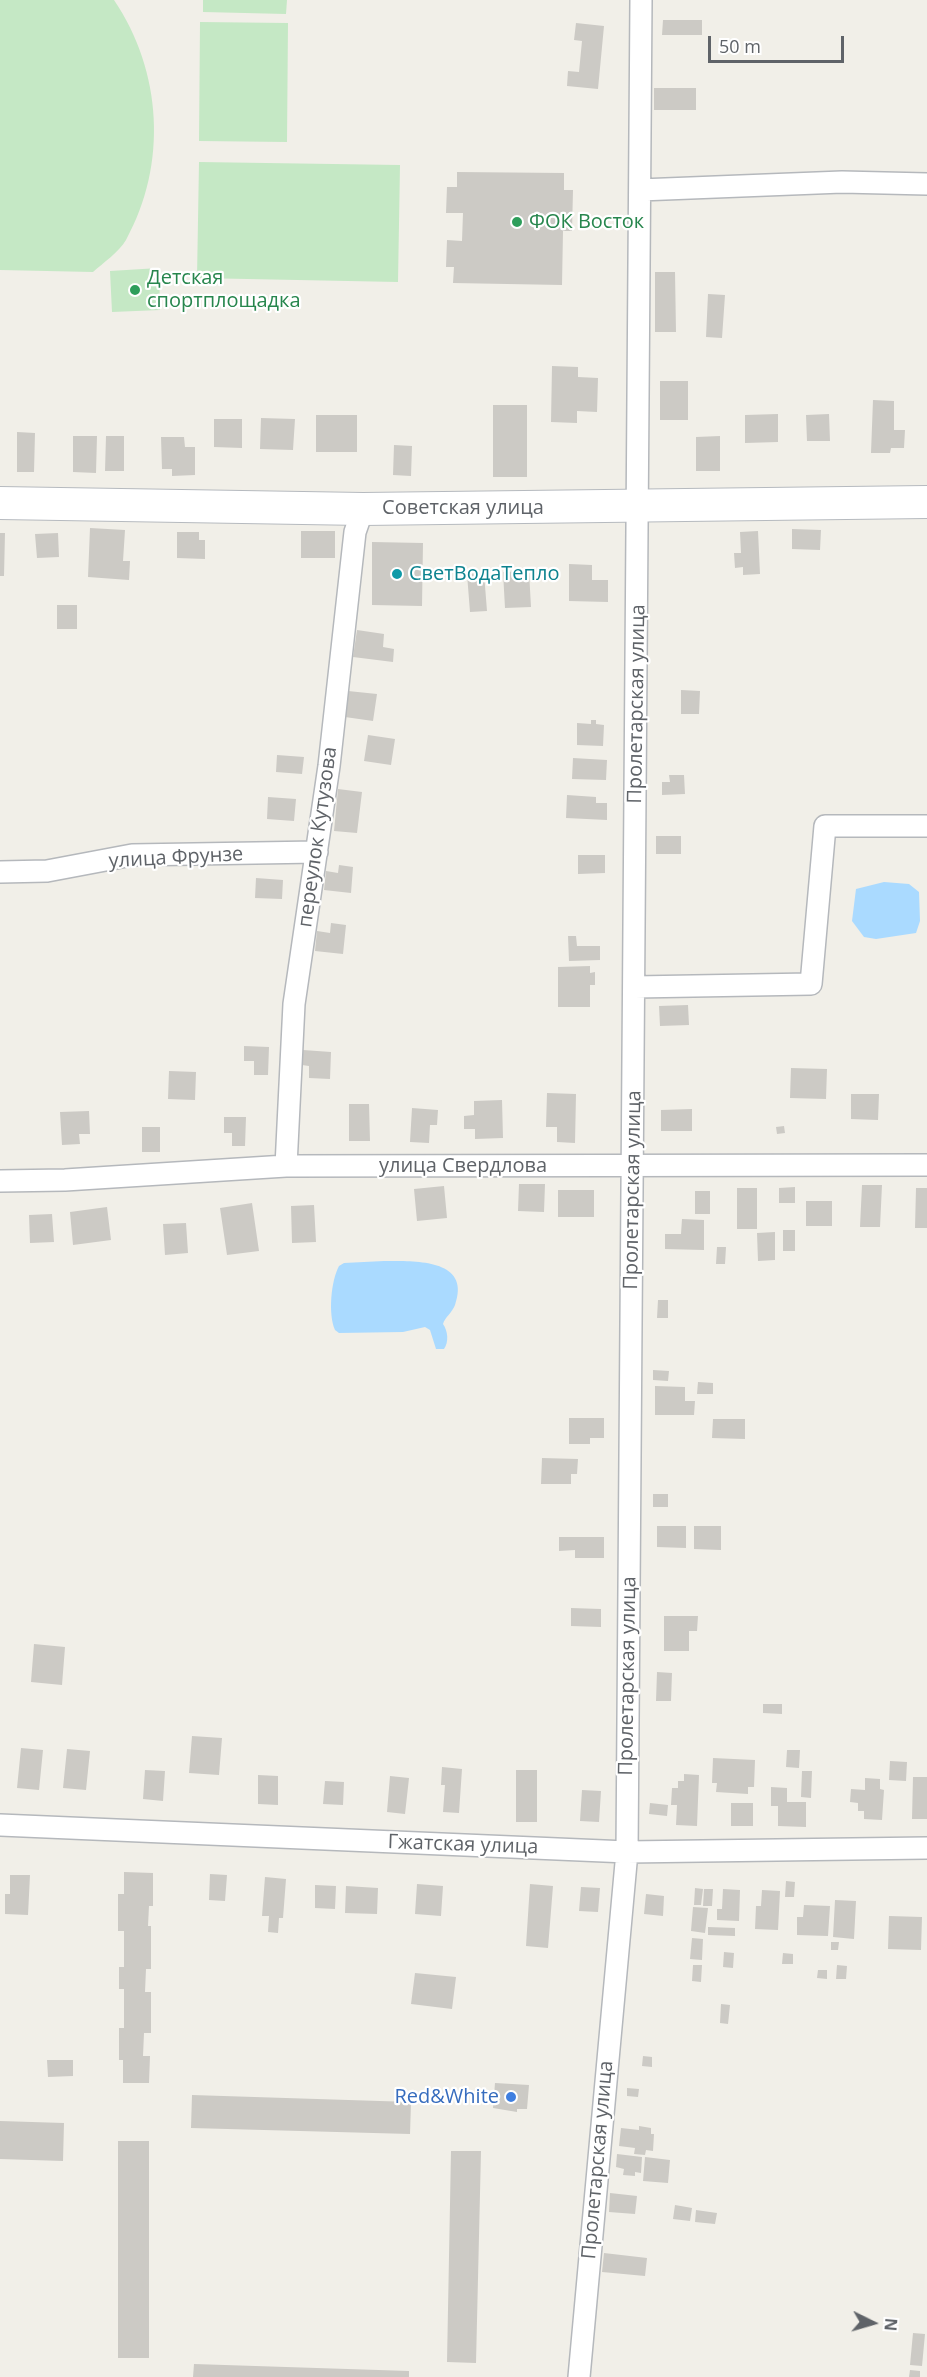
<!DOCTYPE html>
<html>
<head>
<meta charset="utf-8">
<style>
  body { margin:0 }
  #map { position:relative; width:927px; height:2377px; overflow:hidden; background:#f1efe8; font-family:"Open Sans",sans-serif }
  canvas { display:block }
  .north { position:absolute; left:843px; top:2293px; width:60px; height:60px; -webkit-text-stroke:4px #fff; paint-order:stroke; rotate:95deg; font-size:16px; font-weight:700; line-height:24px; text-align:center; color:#5f6368 }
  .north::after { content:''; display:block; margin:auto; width:21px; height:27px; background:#5f6368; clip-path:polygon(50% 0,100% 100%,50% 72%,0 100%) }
  .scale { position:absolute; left:708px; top:36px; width:136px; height:27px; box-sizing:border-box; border:3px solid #5f6368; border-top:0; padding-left:8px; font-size:18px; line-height:21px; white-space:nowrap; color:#5f6368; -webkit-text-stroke:4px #fff; paint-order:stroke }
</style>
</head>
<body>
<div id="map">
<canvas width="927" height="2377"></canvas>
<div class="north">N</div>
<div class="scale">50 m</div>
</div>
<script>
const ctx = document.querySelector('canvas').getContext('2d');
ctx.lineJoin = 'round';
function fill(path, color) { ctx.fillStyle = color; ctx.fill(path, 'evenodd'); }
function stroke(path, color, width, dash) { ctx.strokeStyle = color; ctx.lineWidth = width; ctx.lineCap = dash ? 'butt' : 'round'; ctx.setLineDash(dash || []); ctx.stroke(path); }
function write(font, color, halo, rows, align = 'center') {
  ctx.font = font + ' "Open Sans",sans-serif'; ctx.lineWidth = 4.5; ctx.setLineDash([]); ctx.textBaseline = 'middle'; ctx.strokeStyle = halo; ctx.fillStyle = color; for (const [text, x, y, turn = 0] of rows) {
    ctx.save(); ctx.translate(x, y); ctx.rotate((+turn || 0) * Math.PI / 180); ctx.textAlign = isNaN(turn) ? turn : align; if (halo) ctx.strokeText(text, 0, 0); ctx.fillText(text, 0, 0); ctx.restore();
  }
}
fill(new Path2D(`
  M0,0H114C162,71 168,164 126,240C119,252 103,263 93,272L0,270Z
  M203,0H287L286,14L203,12Z
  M200,22L288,23L287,142L199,141Z
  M199,162L400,165L398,282L197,278Z
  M159,268L160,310L112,312L110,271Z`), '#c5e8c5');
fill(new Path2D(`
  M884,882L909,884L919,892L920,921L916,933L876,939L864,937L852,921L856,889Z
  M384,1261C413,1261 472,1258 455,1305C452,1313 445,1317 443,1324C448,1331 449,1342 444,1349H436L430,1330L425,1327L403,1332L339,1333L335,1330C328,1314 331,1281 339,1266L344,1263Z`), '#aadaff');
fill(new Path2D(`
  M663,20H702V35H662Z
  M576,23L604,26L598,89L567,86L568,71L579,72L582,41L574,40Z
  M654,88H696V110H654Z
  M457,172L564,173V190H573L572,231H563L562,285L453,283L454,267H446L447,240L462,241L463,213H446L447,187H457Z
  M655,272H675L676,332H655Z
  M708,294L725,295L722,338L706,337Z
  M552,366L578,367V377L598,378L597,412L577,411V423L551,422Z
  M660,381H688V420H660Z
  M873,400L894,401V430H905L904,448H891L890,453H871Z
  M493,405H527V477H493Z
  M778,414V442L745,443V415Z
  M829,414L830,441H807L806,415Z
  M316,415H357V452H316Z
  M261,418L295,419L293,450L260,449Z
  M214,419H242V448L214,447Z
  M17,432L35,433L34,472H17Z
  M73,436H97L96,473L73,472Z
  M106,436H124V471H105Z
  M720,436V471H696V437Z
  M161,437H184L185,447H195V475L172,476V469H162Z
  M394,445L412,446L411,476L393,475Z
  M90,528L125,530L123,561H130L129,580L88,577Z
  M792,529L821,530L820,550L792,549Z
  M301,531H335V558H301Z
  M758,531L760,574L743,575V567L735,568L734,553H741L740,532Z
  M177,532H199V540H205V559L177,558Z
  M0,533H5L4,576H0Z
  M58,533L59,557L37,558L35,534Z
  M372,542L423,543L422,606L372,605Z
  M569,564L592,565V580H608V602L569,601Z
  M529,571L531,607L505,608L503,572Z
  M484,573L487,611L470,612L467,574Z
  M57,605H77V629H57Z
  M357,630L384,634L383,647L394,649L393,662L353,657Z
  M681,690L700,691L699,714H681Z
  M348,691L377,694L373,721L345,717Z
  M591,720H596V724L604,725L603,746L577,745V723L591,724Z
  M368,735L395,739L391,765L364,761Z
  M277,755L304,757L302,774L276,772Z
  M573,758L607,760L606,780L572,779Z
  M669,775H684L685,794L662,795V782H670Z
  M338,789L362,792L357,833L334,831Z
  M567,795L596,797V803H607V820L566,818Z
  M268,797L296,799L294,821L267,819Z
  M656,836H681V854H656Z
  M578,855H605V873L578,874Z
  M339,865L353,867L351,893L324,890L326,871L338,873Z
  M256,878L283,880L282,899L255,898Z
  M331,923L346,925L343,954L315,951L317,931L330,933Z
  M568,936H576L577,946H600V960L569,961Z
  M590,966V973L595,972V985H590V1007H558V967Z
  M688,1005L689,1025L660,1026L659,1006Z
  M244,1046L269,1047L268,1075H254V1061H244Z
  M303,1050L331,1052L330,1079L309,1078V1066L302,1065Z
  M791,1068L827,1069L826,1099L790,1098Z
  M169,1071L196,1072L195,1100L168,1099Z
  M547,1093L576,1094L575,1143L557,1142V1127H546Z
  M851,1094H879L878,1120L851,1119Z
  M502,1100L503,1138L475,1139V1129H464V1116L474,1115V1101Z
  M349,1104H369L370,1141H349Z
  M412,1108L438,1110L437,1125H430L429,1143L410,1142Z
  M692,1109V1131H661V1110Z
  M89,1111L90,1134H79L80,1144L62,1145L60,1112Z
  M224,1117H246L245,1146H232V1133H224Z
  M784,1126L785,1133L777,1134L776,1127Z
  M142,1127H160V1152H142Z
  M519,1184H545L544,1212L518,1211Z
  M862,1185H882L880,1227H860Z
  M444,1186L447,1218L417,1221L414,1189Z
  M795,1187V1203H779V1188Z
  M737,1188H757V1229H737Z
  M916,1188H927V1228H915Z
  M558,1190H594V1217H558Z
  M695,1191H710V1214H695Z
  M806,1201H832V1226H806Z
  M252,1203L259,1251L227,1255L220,1208Z
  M314,1205L316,1242L292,1243L291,1206Z
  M107,1207L111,1240L73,1245L70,1212Z
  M52,1214L54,1242L30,1243L29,1215Z
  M682,1219L704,1220V1250L665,1249V1234H681Z
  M186,1223L188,1253L165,1255L163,1224Z
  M783,1230H795V1251H783Z
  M775,1232V1260L758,1261L757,1233Z
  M717,1247H726L725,1264H716Z
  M658,1300H668V1318H657Z
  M653,1370L669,1371L668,1381L653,1380Z
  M698,1382L713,1383V1394H697Z
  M655,1386L685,1387V1401H695L694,1415H655Z
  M569,1418H604V1438H590V1444H569Z
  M713,1419H745V1439L712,1438Z
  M542,1458L578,1459L577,1474H571V1484H541Z
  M653,1494H668V1507H653Z
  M657,1526H686V1548L657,1547Z
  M694,1526H721V1550L694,1549Z
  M559,1537H604V1558H575V1550L559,1551Z
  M571,1608L601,1609V1627L571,1626Z
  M664,1616H698L697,1631H689V1651H664Z
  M34,1644L65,1647L62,1685L31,1682Z
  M657,1672L672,1673L671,1701H656Z
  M763,1704H782V1714L763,1713Z
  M192,1736L222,1738L219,1775L189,1773Z
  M21,1748L43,1750L39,1790L17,1788Z
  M67,1749L90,1751L86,1790L63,1788Z
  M787,1750H800L799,1768L786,1767Z
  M713,1758L755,1760L754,1787H748V1794L716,1792L717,1783H712Z
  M890,1761L907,1762L906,1781L889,1780Z
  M442,1767L462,1769L459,1813L443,1812L445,1785H441Z
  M145,1770L165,1771L163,1801L143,1799Z
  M516,1770H537V1822H516Z
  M802,1771H812L811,1798L801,1797Z
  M684,1774L699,1775L697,1826L676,1825L677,1805H671L672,1788H678V1781H684Z
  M258,1775L278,1776V1805L258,1804Z
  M390,1776L409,1778L405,1814L387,1812Z
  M913,1777H927V1819H912Z
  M865,1778L880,1779V1789L884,1790L882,1820L864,1819V1811H858V1803L850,1802L851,1789L865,1790Z
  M325,1781L344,1782L343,1805L323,1804Z
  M771,1787L787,1788V1802H806V1827L778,1826V1806H771Z
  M582,1790L601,1791L599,1822L580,1821Z
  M650,1803L668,1805L667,1816L649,1814Z
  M731,1803H753V1826H731Z
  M124,1872L153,1873V1906H149L148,1926H151V1969H146L145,1992H151V2033H144L143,2056H150L149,2083H123V2060H119V2028H124V1989H119V1967H124V1931H118V1894H124Z
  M210,1874L227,1875L225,1901L209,1900Z
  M10,1875H30L28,1915L5,1914V1894H10Z
  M265,1877L286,1879L283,1918H279L278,1933L268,1932L269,1916H262Z
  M786,1881L795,1882L794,1897H785Z
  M417,1884L443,1886L441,1916L415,1914Z
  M530,1884L553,1886L548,1948L526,1946Z
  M315,1885L336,1886L335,1909L315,1908Z
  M346,1886L378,1888L377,1914L345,1913Z
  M581,1887L600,1888L598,1912L579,1911Z
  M695,1888L703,1889L701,1905H694Z
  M704,1889H713L712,1906H703Z
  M723,1889L740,1890L739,1921L717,1920V1909H722Z
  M762,1890L780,1891L778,1930L755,1929L756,1906H761Z
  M646,1894L664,1896L663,1916L644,1914Z
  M835,1900L856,1901L854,1939L833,1937Z
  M804,1905L830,1906L828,1936L797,1935V1917H803Z
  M693,1907L708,1908L705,1933L691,1931Z
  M889,1916L922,1917L921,1950L888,1949Z
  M708,1927L735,1928V1936L708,1935Z
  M692,1938L703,1939L702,1960L690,1959Z
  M831,1942H839L838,1950H831Z
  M724,1952L734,1953L733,1968L723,1967Z
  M783,1953L793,1954V1964H782Z
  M693,1965H702L701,1982L692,1981Z
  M837,1965L847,1966L846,1979H836Z
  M818,1970H827V1979L817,1978Z
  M415,1973L456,1977L452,2009L411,2004Z
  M721,2004L730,2005L728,2024L720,2023Z
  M643,2056L652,2057V2067L642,2066Z
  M47,2060H73V2076L48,2077Z
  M495,2083L529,2085L527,2109H517V2112L493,2108Z
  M627,2088L639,2089L638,2097L627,2096Z
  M192,2095L411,2102L410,2134L191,2128Z
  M0,2121L64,2123L63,2161L0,2159Z
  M639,2126L651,2128V2134H654L653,2151L646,2150L645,2155L634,2154L635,2148L619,2146L621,2128L639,2130Z
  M118,2141H149V2358H118Z
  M451,2151H481L476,2363L447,2362Z
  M617,2154L642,2157L641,2173L635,2172V2176L623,2175L624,2169L616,2167Z
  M645,2157L670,2160L668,2183L643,2181Z
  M610,2193L637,2196L635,2214L609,2212Z
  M675,2205L692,2208L690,2221L673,2219Z
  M696,2210L717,2213L715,2224L695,2222Z
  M604,2253L647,2258L645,2276L602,2272Z
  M913,2333L925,2334L922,2366L910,2365Z
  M194,2364L409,2371V2377H193Z
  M910,2370L920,2371V2377H909Z`), '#cccac5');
const minor = new Path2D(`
  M640,190L842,182L927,184
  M0,872L47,871L132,855L317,852
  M635,987L811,984L825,826H927
  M286,1166L294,1004L329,766L355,532L363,509
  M0,1181L65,1180L286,1166L927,1165
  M0,1825L627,1852L927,1848
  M579,2377L627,1852L641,0`);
const secondary = new Path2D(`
  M0,503L363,509L927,502`);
stroke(minor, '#b5b8bc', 24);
stroke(secondary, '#b6babf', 34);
stroke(minor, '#fff', 21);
stroke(secondary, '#fff', 32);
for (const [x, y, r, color] of [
  [517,222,6,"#2e9e5b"],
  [135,290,6,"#2e9e5b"],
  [397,574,6,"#0f9aa8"],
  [511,2097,6,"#3f7fe0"]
]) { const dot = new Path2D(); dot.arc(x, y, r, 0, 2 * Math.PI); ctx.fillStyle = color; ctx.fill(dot); stroke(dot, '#fff', 2); }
write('20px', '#27864d', '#fff', [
  ["ФОК Восток",529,222],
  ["Детская",147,278],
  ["спортплощадка",147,301]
], 'left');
write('20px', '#5f6368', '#fff', [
  ["Советская улица",463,508],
  ["Пролетарская улица",637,704,-89],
  ["переулок Кутузова",318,837,-82],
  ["улица Фрунзе",176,858,-3],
  ["улица Свердлова",463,1166],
  ["Пролетарская улица",633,1190,-89],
  ["Пролетарская улица",628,1676,-89],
  ["Гжатская улица",463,1845,2],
  ["Пролетарская улица",598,2160,-85]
]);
write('20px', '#0d838f', '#fff', [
  ["СветВодаТепло",409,574]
], 'left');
write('20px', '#366cbe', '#fff', [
  ["Red&White",499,2097]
], 'right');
</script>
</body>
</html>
